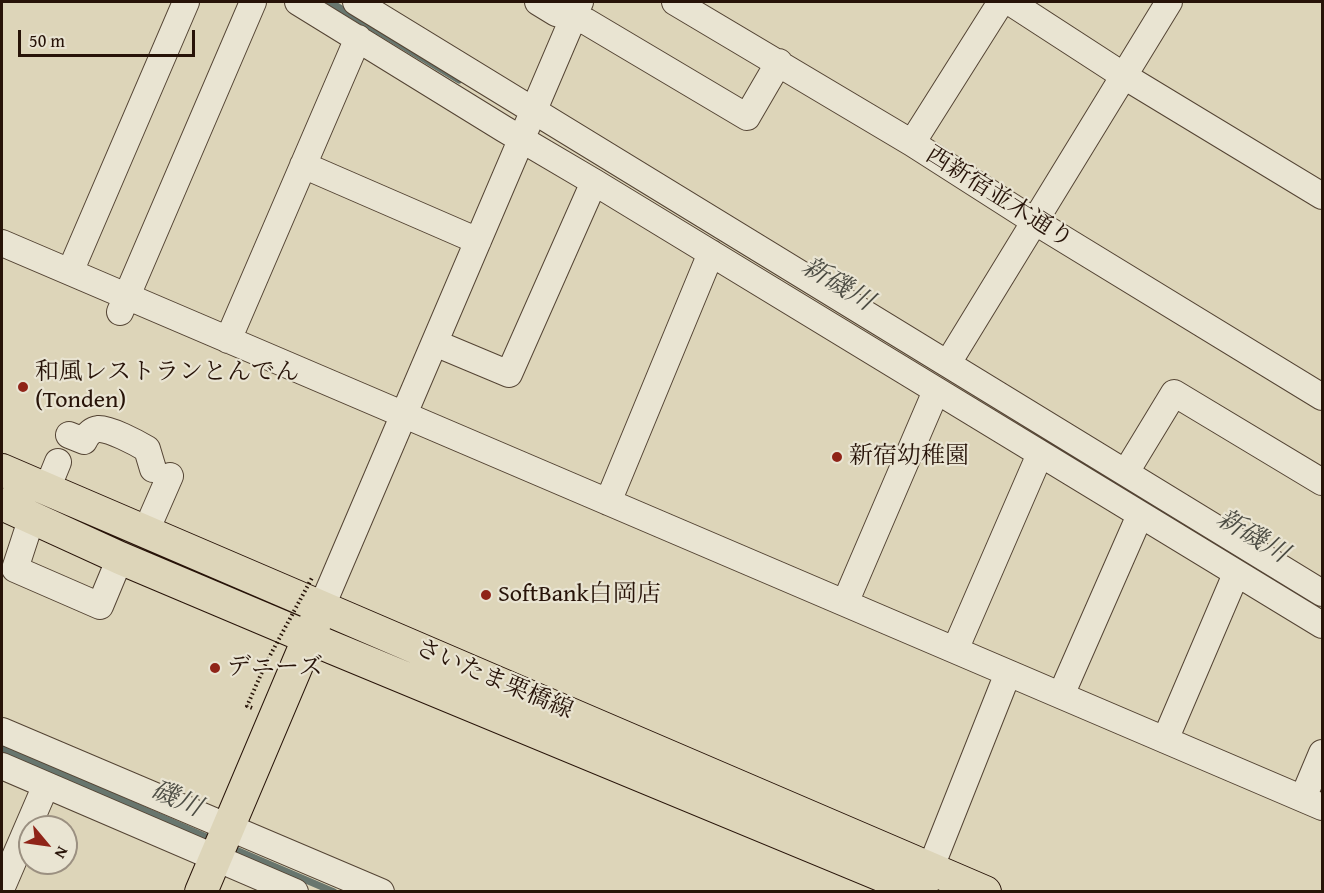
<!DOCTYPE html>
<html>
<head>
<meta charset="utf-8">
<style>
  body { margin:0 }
  #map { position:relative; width:1324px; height:893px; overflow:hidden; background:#ddd5b9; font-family:"Gentium Book Plus",serif }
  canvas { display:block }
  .frame { position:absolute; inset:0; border:3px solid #271308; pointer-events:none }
  .north { position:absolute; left:18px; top:815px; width:60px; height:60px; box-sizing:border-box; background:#e9e4d2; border:2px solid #9b9081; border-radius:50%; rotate:119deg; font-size:16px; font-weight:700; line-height:24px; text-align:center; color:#271308 }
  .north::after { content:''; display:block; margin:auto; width:21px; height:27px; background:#8f2418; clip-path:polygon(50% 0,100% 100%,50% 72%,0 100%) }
  .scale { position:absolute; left:18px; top:30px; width:177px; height:27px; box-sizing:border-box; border:3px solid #271308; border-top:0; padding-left:8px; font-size:18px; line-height:21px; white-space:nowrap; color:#271308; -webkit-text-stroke:4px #e9e4d2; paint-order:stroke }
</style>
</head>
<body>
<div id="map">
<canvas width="1324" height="893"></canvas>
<div class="frame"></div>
<div class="north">N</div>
<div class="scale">50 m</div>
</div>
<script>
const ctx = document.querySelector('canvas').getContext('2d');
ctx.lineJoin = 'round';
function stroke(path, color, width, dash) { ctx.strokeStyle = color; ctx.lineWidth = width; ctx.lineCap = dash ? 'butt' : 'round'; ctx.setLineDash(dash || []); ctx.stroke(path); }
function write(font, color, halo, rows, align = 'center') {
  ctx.font = font + ' "Gentium Book Plus","Noto Serif JP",serif'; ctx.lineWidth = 4.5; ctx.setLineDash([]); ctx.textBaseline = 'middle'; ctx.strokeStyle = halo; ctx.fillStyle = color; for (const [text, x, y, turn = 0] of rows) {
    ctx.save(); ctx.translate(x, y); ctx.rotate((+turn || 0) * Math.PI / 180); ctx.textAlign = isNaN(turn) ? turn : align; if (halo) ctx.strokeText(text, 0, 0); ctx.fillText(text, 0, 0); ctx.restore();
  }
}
stroke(new Path2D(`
  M330,2L459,80
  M2,748L213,840
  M229,847L334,892`), '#68766e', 7);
const minor = new Path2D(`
  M298,2L504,129L594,182L1322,625
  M356,2L1322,593
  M538,2L556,13L587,22L747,117L779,62
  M675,2L912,143L1034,221L1322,397
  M1010,2L1124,76L1322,196
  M912,143L1001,2
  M303,165L478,241
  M2,243L1322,807
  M70,272L186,2
  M120,312L253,2
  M228,340L358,38
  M435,343L509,374L594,182
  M948,363L1169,2
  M69,435L84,441C87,435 91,430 98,429C109,428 137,443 147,449L153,469
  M1126,472L1174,393L1322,482
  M47,489L58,462
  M608,502L711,253
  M31,520L15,569L100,606L120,558
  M146,531L170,476
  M845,603L936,391
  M322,606L580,2
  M955,650L1040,454
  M1061,695L1140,515
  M2,731L381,892
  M1165,740L1236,574
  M2,766L295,892
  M1303,798L1322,753
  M2,887L46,785
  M923,887L1008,673`);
const major = new Path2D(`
  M2,470L985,892
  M2,504L120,558L333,648L922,892
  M201,892L317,618`);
stroke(minor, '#544434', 28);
stroke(major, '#271308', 34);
stroke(new Path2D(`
  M252,708L247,706L266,663`), '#271308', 4, [1.5, 3]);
stroke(minor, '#e9e4d2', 26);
stroke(major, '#ddd5b9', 32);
stroke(new Path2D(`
  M266,663L313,576`), '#271308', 4, [1.5, 3]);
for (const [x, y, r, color] of [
  [23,387,6,"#8f2418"],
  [837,457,6,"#8f2418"],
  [486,595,6,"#8f2418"],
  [215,668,6,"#8f2418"]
]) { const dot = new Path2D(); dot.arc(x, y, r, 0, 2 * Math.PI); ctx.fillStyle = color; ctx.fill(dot); stroke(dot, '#e9e4d2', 2); }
write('24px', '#271308', '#e9e4d2', [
  ["西新宿並木通り",999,198,32],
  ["さいたま栗橋線",494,680,23]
]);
write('24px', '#271308', '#e9e4d2', [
  ["和風レストランとんでん",35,373],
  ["(Tonden)",35,401],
  ["新宿幼稚園",849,457],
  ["SoftBank白岡店",498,595],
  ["デニーズ",227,668]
], 'left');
write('italic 26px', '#4d4d44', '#e9e4d2', [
  ["新磯川",837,285,31],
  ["新磯川",1252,537,31],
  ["磯川",176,800,23]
]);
</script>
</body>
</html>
